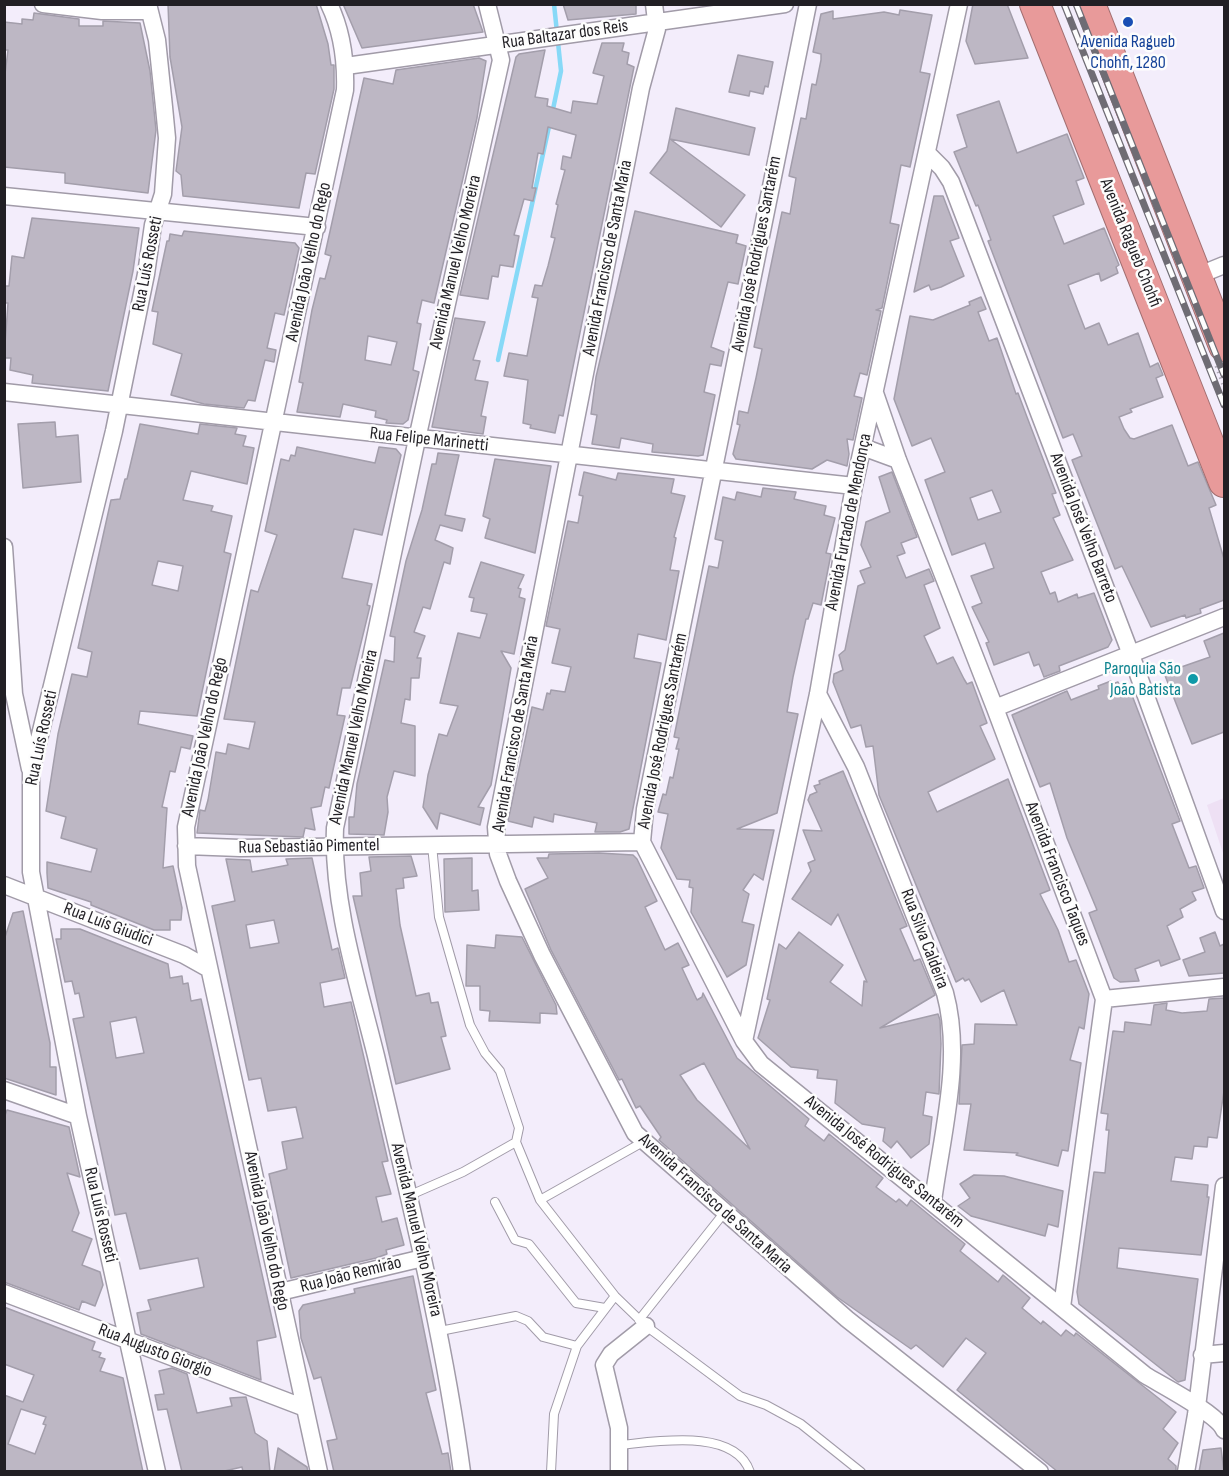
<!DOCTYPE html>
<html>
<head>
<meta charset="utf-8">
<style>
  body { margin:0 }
  #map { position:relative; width:1229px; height:1476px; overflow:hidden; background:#f3edfb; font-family:"Sofia Sans Condensed",sans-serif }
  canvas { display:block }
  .frame { position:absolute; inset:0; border:6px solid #211f24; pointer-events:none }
</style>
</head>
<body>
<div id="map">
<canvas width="1229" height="1476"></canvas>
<div class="frame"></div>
</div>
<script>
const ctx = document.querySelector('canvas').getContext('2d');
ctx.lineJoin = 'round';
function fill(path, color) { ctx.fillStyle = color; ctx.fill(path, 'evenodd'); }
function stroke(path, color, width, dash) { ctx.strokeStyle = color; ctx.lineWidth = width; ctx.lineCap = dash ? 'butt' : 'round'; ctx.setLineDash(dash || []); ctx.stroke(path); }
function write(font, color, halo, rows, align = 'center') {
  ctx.font = font + ' "Sofia Sans Condensed",sans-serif'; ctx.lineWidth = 5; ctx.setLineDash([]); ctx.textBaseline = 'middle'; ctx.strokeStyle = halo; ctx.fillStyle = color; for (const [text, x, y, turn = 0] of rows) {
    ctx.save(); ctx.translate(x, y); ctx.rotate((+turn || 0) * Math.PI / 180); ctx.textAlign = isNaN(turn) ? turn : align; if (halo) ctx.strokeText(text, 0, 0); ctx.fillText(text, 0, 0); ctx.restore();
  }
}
fill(new Path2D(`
  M1224,798V856L1207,805Z`), '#eee0f4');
stroke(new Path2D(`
  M552,114L561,71L554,4
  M498,360L550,122`), '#87d9f7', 4.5);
const building = new Path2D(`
  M168,4H316L328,44L331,65H334V89L315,174L306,173L299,208L183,196L181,175L176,171L182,127L170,57Z
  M343,4H473L483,32L362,48Z
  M563,4H636V14L568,20Z
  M973,4H1007L1028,58L975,64L966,41Z
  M900,10L932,15L920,72L930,74L910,167L901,165L890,223L899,225L882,308L876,310L881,311L867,375L860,373L854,396L862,398L853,440L847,439L849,454L847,466L827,460L812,469L736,459L733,454L740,425L737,424L739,411L748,413L756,378L762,349L754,347L782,212L790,214L796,178L789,176L801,118L806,119L812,84L816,85L821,60V54L813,52L821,14L833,11V19L884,12L899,15Z
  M34,13L79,19V26H103V21L140,23L150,71L156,130L148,193L65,183V173L4,167V82L8,50H4V22L22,24V19L33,20Z
  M602,43H624L622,51L629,53L627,64L634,67L563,416L559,415L555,433L530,428L531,425L523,423L528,380L504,376L509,353L527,356L538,298L532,297L535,285L542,286L548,266L555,238L551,237L558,205L556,204L565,170L561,169L563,156L571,158L576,135L548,127L543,154L538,153L532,188H536L533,201L524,199L514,235L519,236L513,267L500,265L498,277L492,276L488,299L460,295L516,57L519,54L545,50L535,97L548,99L547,106L571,113L573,101L597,104L604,76L593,73Z
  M738,55L773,62L768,87L765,86L763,94L750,91L749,96L729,92Z
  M479,58L486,61L477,118L434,303L422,300L417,323L421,324L413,370L419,372L408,420L403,424L386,423L387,420L375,417L376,411L343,404L340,417L297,412L303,383L299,382L312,310L320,278L325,279L331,256L325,254L364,78L393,84L396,70ZM368,336L397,342L391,365L365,360Z
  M999,101L1017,153L1067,134L1084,178L1076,181L1084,204L1053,216L1064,244L1104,228L1119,265L1116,267L1118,273L1101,281L1099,273L1068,285L1085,329L1099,323L1108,345L1138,333L1150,367L1158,363L1163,375L1156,378L1163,397L1130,409L1132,412L1119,417L1124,429L1130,438L1134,439L1172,425L1188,466L1198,462L1216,505L1209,508L1224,559V600L1200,609L1201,613L1186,618L1185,615L1151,627L1122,566L1115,569L1072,460L1082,456L1073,434L1063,438L988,241L991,240L978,205L976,206L954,152L967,147L957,115Z
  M676,108L755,128L749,155L670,139L745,195L721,227L650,173L667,151Z
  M934,196H943L959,238L950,241L964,276L941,287L931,290L929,285L914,292Z
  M635,211L738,235L736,243L746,246L738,284L728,282L711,347L724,352L721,366L710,364L704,392L715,395L703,455L698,456L652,452L653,444L621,438L619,448L592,444L597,415L591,414L596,377Z
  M32,218L139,228L133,271L108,391L32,383L33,375L10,370L11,358H4L8,303H4V286H9L12,256L24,258Z
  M184,231L295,243L299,248L284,315L275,313L267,348L276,350L274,362L265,360L255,401L248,400L244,408L204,404L171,395L182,354L153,344L158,312L152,311L167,241H169L170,234L182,236Z
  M981,297L986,309L978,312L989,341L997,338L1016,394L1018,393L1027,417L1056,493L1052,494L1060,515L1053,518L1073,560L1041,572L1050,594L1055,592L1058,602L1077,594L1078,598L1094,593L1112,640L1108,647L1059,666L1060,671L1044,677L1039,664L1034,666L1029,652L994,665L986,643L989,642L972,607L982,603L971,576L994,568L985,543L952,555L925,480L945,472L931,438L912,446L894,399L910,316L933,320L970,305L969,302ZM992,490L1001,512L978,520L970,498Z
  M455,318L485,322L473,360L480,361L475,380L488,382L481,416L486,417L483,434L432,427Z
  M55,422L56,437L78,435L81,482L23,488L18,424Z
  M140,424L198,434L200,424L237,428L235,434L246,436L243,446L254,448L247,484L191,471L183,500L213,506L211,511L232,516L224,552L231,554L197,716L140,711L138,724L193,736L190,749L181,747L175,772L170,771L162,807L167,808L163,868L173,866L182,908L181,920H170V930H154L91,905V902L48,888L47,873V862L91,872L97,849L61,838L66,817L46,811L58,734L72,674L87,677L92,652L78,648L111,500L120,499L125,479H127ZM158,561L183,566L178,591L152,585Z
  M297,447L375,463L379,447L396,449L401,455L382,535L354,529L342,578L372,584L367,605L370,606L350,688H342L337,715L345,716L329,788L325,787L321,806L311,808L315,830L305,828L303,837L197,833L200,810L205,811L208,800L216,752L226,754L228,744L249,749L255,722L224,719L251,590L258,592L277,535L265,531L281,459L289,461L291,455L295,456Z
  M438,453L459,455L445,515L465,519L462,531L440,525L435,540L453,548L450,564L444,562L430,609L423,607L414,632L425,636L417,658H421L419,678H411L410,700L405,699L401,723L415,726V776L394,771L387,797L388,812L384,835L349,834V817H354L357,784L385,660L394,662L395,637L390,636L406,561L422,510L432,464H436Z
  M495,459L551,466L535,553L485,538L490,519L483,516Z
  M584,472L616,480L618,473L674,479L671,493L685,496L674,537L676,538L670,570L679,571L666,640L638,634L634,658L661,663L629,829L620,832H595L597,823L554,814L553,822L534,817L532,827L508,821L532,707L543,710L547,693L550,694L551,690L565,692L571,667L552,663L560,629L546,626L568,521L578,523L583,496L579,495Z
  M892,472L917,537L901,543L905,553L897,556L906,578L929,569L934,581L924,585L940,628L924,636L937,664L953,657L964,679L967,684L972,682L987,723L980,726L995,759L928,792L937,812L1008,779L1050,890L1040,894L1058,930L1069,962L1076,960L1089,994L1084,1029L1079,1027L1070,1060L1081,1063L1068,1151L1062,1150L1058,1166L1016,1155L1018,1153L964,1150L971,1104H959L962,1045L974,1044L975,1024L1017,1025L1004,990L981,1002L969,979L965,981L963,978L956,982L879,795L873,746L866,747L861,725L851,728L833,682L834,674L843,670L839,655L845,650L858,586L865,583L860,571L871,567L861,545L866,522L890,512L879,477Z
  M763,488L796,492L794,499L826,506L824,515L835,518L826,553L831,554L821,605L813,603L808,619H806L793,677L787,712L798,714L777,813L737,829L774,830L763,880L754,874L743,890L749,894L742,922L754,925L746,965L727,977L691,912L693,888L689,887L690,880L677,879L661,848L668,814L658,812L663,794L666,795L670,777L673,778L679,749H676L679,738L674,737L709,566L718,568L723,541L715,539L723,497L735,500L737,492L761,497Z
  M481,562L524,575L518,588L521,589L519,597L525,599L514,654L501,651L511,668L491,785L478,807L484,808L480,825L440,813L437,829L423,807L428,775L439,734L447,736L458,706L440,703L458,633L480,638L487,614L471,611L474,598L469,597Z
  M1224,633V732L1192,744L1164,673L1210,657L1204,641Z
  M1111,681L1112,684L1118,682L1122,692L1130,690L1180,821L1172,824L1189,868L1196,866L1204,888L1192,892L1196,900L1180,909L1183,917L1167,926L1180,959L1161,966L1159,960L1135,969L1139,981L1120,982L1114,978L1089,913L1097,910L1067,838L1050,783L1040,787L1012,715L1067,691L1071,700L1099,689L1098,686Z
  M843,771L907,926L900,929L914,961L920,959L935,995L880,1028L938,1014L940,1020L941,1044L939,1094L926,1092L923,1115L932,1117L929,1144L911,1158L897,1141L891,1148L883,1141L885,1128L862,1124L835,1103L837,1080L817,1078L818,1070L791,1067L758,1038L770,1000L767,999L779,944L786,949L799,932L843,965L830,982L862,1006L864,981L867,982L838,914L831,925L792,899L811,871L808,863L815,860L803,830L822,831L808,800L810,795L817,792L814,786L820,784L819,781Z
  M599,853L633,855L637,859L657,901L645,907L665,950L678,943L689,965L682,968L697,1000L702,997L703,993L737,1058L809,1119L805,1126L824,1141L829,1134L883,1178L876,1187L896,1202L899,1199L907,1206L911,1200L934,1219L965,1244L960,1251L998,1282L1003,1275L1030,1298L1022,1308L1041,1324L1043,1321L1061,1336L1066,1330L1074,1336L1076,1333L1176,1412L1163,1429L1178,1443L1168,1459L1176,1466V1472H1058L957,1390L986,1353L966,1338L943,1367L916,1345L911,1349L837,1297L659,1140L661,1137L640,1106L636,1108L622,1079L619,1080L551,950L525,889L548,878L537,858H548L549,854ZM704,1063L750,1149L697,1100L680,1075Z
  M411,856L417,876L403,878L404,888L396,889L400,925L416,996L429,993L431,1003L438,1002L446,1036L441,1037L450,1069L396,1084L353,896H362L360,873L371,871L369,857Z
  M312,858L332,950L338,948L345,978L320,983L324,1007L351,1002L388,1161L382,1162L391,1194L376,1197L382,1222L397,1218L404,1245L386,1250L387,1254L376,1258L291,1278L269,1174L287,1169L282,1142L303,1138L296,1107L268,1111L261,1078L249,1080L212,906L235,901L226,859L250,860L252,872L288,865L286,859ZM274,920L279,943L250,948L246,925Z
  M472,858V891L478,890L479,910L445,912L444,859Z
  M23,911L50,1043V1067H56V1095L4,1078V940L13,913Z
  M61,929H80L168,964L170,978L182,976L183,984L188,983L191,1001L201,999L276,1337L257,1341L261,1380L141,1334L137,1313L151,1310L148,1300L204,1287L198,1258L140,1269L126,1213L115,1215L73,1019L84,1017L79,993L75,994L72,981L65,982L56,939H61ZM136,1017L144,1053L116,1058L110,1022Z
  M1215,932L1220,946L1224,944V973L1189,976L1183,960L1205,952L1200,938Z
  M496,935L522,937L556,1005L557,1014L540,1013V1023L496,1021H489L490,1011L480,1010V986H466L467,945L495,948Z
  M1224,998V1091L1217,1138L1208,1137L1207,1147L1194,1146L1192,1159L1175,1157L1171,1181L1208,1185L1207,1197H1209L1201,1255L1119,1248L1117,1268L1198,1279L1185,1380L1178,1382L1079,1304L1077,1292L1094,1172L1105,1173L1109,1130H1106L1108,1114L1101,1113L1113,1031L1124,1032L1125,1022L1151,1025L1154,1005L1167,1003L1166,1010L1182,1013L1207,1011L1209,999Z
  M7,1110L69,1127L80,1177L67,1173L79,1213L72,1231L92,1239L82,1265L100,1272L103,1285L95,1306L82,1301L79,1310L4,1282V1118Z
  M974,1175L1004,1176L1063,1191L1058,1227L1048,1224L1045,1236L971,1216L958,1206L970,1198L960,1184Z
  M413,1276L436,1390L426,1393L442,1454L448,1453L451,1472H334L327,1441L337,1439L321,1377L314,1379L301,1338L299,1311L303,1305L355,1293L354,1289Z
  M4,1307L95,1342L92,1350L101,1353L99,1357L105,1359L100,1371L123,1378L143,1472H4V1395L23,1402L34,1375L4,1364ZM21,1409L46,1417L43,1424L46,1425L35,1454L8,1444Z
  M172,1368L187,1374L197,1413L232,1406L230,1398L246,1397L255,1433L267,1441L270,1472H243L242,1467L220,1472H182L167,1409L158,1410L155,1395L164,1394L159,1371Z
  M278,1448L307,1467L308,1472H274Z
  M1221,1448L1224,1472H1199L1203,1450Z`);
fill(building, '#bdb7c4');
stroke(building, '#a39eab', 1.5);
const lane = new Path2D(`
  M432,845L439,917L470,1025L485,1053L500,1071L519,1128L516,1142L540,1200L615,1296L646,1326L740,1396L766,1405L801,1424L861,1472
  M408,1196L463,1172L516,1142
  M540,1200L643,1142
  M495,1202L515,1240L529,1244L576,1303L605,1308
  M639,1320L724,1213
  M440,1331L516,1316L528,1321L543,1337L577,1346
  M620,1445C654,1442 735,1427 750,1472
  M551,1472L554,1414L577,1346L615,1296`);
const street = new Path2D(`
  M43,4L102,11H149
  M148,4L157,40L164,107L167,138L163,194L153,225L146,274L114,431L31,772V872L78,1116L157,1472
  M654,4L657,29L641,88L496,827L498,854L508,881L542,955L635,1133L847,1319L1040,1472
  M808,4L645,809L642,842L744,1041L761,1064L1145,1375C1163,1386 1218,1414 1224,1430
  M346,66L785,4
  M927,153L942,168L951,182L1130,652L1224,911
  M4,196L317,227
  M1197,276L1224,265
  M4,392L854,486
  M875,393L898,460L995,708L1104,999L1062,1307
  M862,451L868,449L898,460
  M4,547L14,694L30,769
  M818,694L856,767L945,993C963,1059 942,1134 933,1201
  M995,708L1224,617
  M186,846L240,848L642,842
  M4,885L184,955L209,969
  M1104,999L1224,987
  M744,1041L818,694L854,486L959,4
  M4,1090L78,1116
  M280,1292L423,1258
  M4,1293L305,1408
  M1202,1355L1224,1353
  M319,1472L187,866L186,827L345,90C346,60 342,31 329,4
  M462,1472C443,1331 408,1194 376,1056C358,983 332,904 335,828L417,439L501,60L487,4
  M619,1472V1428L604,1365L611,1354L646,1326
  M1186,1472L1196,1415L1224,1186`);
const highway = new Path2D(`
  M1035,4L1224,482
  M1090,4L1224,346`);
stroke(lane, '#a19ba8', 10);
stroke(street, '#a19ba8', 19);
stroke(highway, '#a26f71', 32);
stroke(new Path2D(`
  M1216,366L1224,388`), '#b1acb8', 3, [1.5, 4.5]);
stroke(lane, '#fff', 8);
stroke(street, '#fff', 16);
stroke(highway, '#e89a9a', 30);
const rail = new Path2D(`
  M1064,4L1224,405
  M1076,4L1224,375`);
stroke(rail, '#6f6c74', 7);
stroke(rail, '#fdfdfd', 4.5, [14]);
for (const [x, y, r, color] of [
  [1128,22,6,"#1a4fb4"],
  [1193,679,6,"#0f9aa8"]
]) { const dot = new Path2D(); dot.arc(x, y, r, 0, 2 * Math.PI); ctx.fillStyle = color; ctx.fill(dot); stroke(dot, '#fdfdfd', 2); }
write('18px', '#211f24', '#fdfdfd', [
  ["Rua Baltazar dos Reis",565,35,-8],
  ["Avenida Ragueb Chohfi",1130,243,68],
  ["Avenida José Rodrigues Santarém",757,254,-79],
  ["Avenida Francisco de Santa Maria",608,258,-79],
  ["Avenida João Velho do Rego",309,262,-78],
  ["Avenida Manuel Velho Moreira",456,262,-77],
  ["Rua Luís Rosseti",148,264,-79],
  ["Rua Felipe Marinetti",429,440,6],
  ["Avenida Furtado de Mendonça",849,522,-79],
  ["Avenida José Velho Barreto",1083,528,69],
  ["Avenida José Rodrigues Santarém",663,731,-79],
  ["Avenida Francisco de Santa Maria",516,734,-80],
  ["Avenida João Velho do Rego",205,737,-78],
  ["Avenida Manuel Velho Moreira",354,737,-78],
  ["Rua Luís Rosseti",42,738,-78],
  ["Rua Sebastião Pimentel",309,847,-1],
  ["Avenida Francisco Taques",1057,874,69],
  ["Rua Luís Giudici",108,925,21],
  ["Rua Silva Caldeira",924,939,69],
  ["Avenida José Rodrigues Santarém",884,1162,39],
  ["Avenida Francisco de Santa Maria",715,1204,42],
  ["Rua Luís Rosseti",100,1215,77],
  ["Avenida Manuel Velho Moreira",416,1230,77],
  ["Avenida João Velho do Rego",266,1231,78],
  ["Rua João Remirão",351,1275,-14],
  ["Rua Augusto Giorgio",155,1351,21]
]);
write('18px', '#164399', '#fdfdfd', [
  ["Avenida Ragueb",1128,42],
  ["Chohfi, 1280",1128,63]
]);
write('18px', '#0d838f', '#fdfdfd', [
  ["Paroquia São",1181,669],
  ["João Batista",1181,690]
], 'right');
</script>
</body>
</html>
